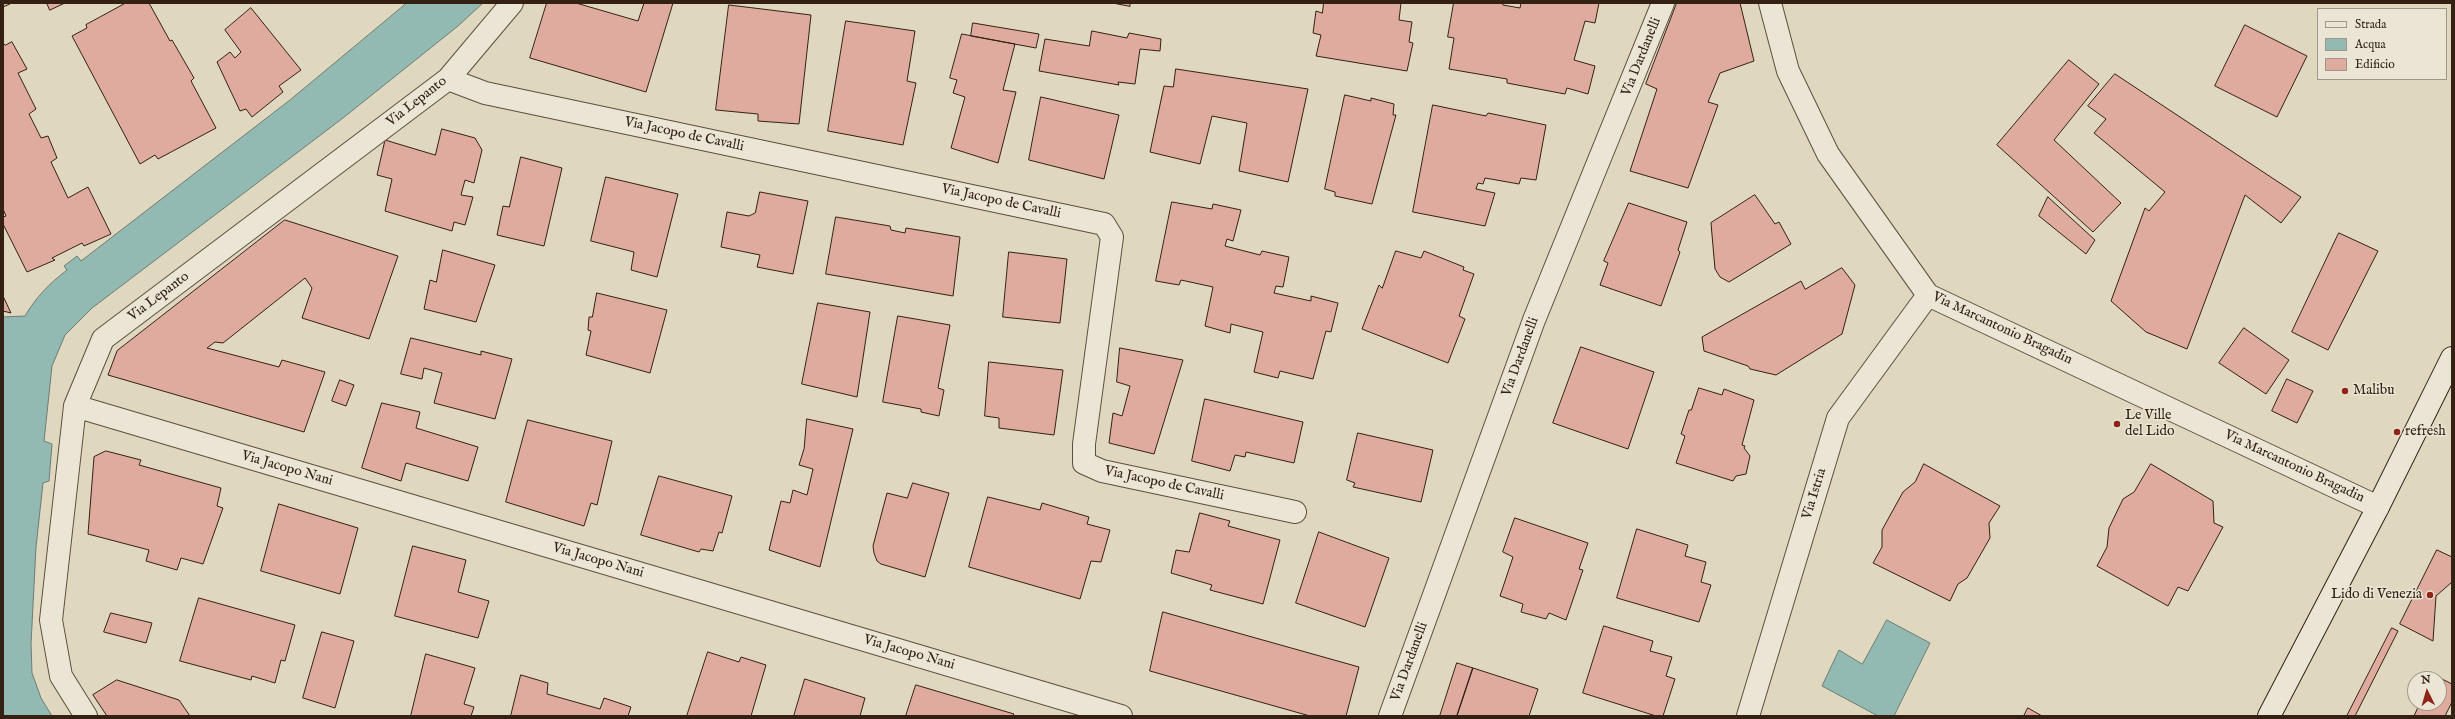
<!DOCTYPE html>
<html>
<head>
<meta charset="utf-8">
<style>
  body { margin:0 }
  #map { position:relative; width:2455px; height:719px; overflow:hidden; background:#dfd7be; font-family:"IM FELL English",serif }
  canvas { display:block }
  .frame { position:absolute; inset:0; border:4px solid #342114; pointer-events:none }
  .legend { position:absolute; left:2317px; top:8px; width:130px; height:72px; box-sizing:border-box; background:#eae5d5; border:1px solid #a19788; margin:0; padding:5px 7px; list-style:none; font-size:12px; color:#342114 }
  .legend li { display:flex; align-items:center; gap:8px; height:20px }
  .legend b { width:20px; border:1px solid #a19788 }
  .north { position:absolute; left:2407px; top:671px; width:40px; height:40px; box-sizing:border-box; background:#eae5d5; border:1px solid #a19788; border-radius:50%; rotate:355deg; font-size:11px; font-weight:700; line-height:16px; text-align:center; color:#342114 }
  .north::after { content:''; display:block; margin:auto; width:14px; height:18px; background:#8f2418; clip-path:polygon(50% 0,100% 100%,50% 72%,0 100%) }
</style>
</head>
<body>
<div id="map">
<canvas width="2455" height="719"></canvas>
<div class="frame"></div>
<ul class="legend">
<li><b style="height:5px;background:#eae5d5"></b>Strada</li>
<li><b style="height:11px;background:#93b9b3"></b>Acqua</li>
<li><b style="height:11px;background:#dfab9f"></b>Edificio</li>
</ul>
<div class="north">N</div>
</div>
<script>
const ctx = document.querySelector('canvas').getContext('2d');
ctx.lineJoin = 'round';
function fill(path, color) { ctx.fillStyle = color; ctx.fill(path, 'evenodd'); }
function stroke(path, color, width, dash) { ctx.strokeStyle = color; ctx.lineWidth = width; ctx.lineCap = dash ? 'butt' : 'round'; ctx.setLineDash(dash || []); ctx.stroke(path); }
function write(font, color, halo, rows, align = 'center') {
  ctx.font = font + ' "IM FELL English",serif'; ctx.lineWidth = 3; ctx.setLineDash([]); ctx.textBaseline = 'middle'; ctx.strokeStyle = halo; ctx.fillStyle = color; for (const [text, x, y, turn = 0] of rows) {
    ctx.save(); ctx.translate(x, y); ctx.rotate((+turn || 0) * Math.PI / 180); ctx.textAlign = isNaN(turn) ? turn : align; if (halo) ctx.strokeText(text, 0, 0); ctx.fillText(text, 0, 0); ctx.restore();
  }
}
const water = new Path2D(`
  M407,3H483L458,26L343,118L92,308L65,335L52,366L44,441L52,444L49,481L43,483L36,547L31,644L32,673L41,698L52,716H3V317L25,316C36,297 50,283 67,270L64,266L77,256L81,261L290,100Z
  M1887,620L1930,643L1894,716H1878L1822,686L1839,650L1862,664Z`);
fill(water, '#93b9b3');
stroke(water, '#6d7c73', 1);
const building = new Path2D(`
  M3,3H10V4L3,7Z
  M47,3H65L50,10Z
  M126,3H149L170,41L172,40L194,78L191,81L216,128L158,159L155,155L140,164L72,36L87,28L86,25Z
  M547,3H576L638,21L644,3H673L646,92L530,58Z
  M1113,3H1130V6Z
  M1324,3H1401L1399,20L1412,22L1409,42L1413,43L1407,71L1316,56L1321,35L1313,33L1316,11L1322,13Z
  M1454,3H1502L1503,5L1520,8L1521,3H1599L1595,23L1585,21L1574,60L1595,66L1588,94L1567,88L1565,94L1507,83V79L1449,69L1454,38L1448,37Z
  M1677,3H1740L1754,61L1720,73L1708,102L1718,105L1688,188L1630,171L1657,89L1646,84Z
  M729,5L811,15L799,124L758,121V114L716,110Z
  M251,8L301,70L279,86L283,92L252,117L246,109L240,111L217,62L230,52L235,58L241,52L225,30Z
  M846,21L915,31L907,81L916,83L903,145L828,131Z
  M973,23L1039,34L1036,48L971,36Z
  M2245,25L2307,56L2277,117L2215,86Z
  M1092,31L1127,38L1129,33L1161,39L1160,51L1140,49L1135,84L1118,82L1119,85L1039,71L1045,39L1089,46Z
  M962,34L1015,44L1003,90L1016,92L998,163L951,148L965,97L953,93L957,80L950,78Z
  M12,42L27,69L18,73L36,109L29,114L41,138L48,136L57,158L51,162L68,198L88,187L111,234L84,246L82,243L52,258L55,260L27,272L3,224V217L6,216L3,209V43L5,45Z
  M2069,60L2099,84L2054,140L2121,203L2093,232L1997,145Z
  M1176,69L1308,89L1288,182L1239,171L1247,123L1212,116L1200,164L1150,152L1164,86L1173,87Z
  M2115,74L2301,197L2281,223L2245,195L2187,349L2146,332L2111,301L2145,208L2149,211L2165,192L2094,133L2106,119L2088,106Z
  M1345,95L1371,101V98L1394,104L1393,115H1396L1372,204L1335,196V192L1325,189Z
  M1041,97L1119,115L1104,179L1029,160Z
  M1433,105L1486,116L1488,113L1546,125L1536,180L1521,178L1519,184L1485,178L1483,184L1478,183L1476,189L1495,193L1485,226L1413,212Z
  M442,129L475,138L482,150L474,183L465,180L461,195L473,197L465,225L454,222L452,231L385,211L392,179L377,175L385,140L435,155Z
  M521,157L562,168L544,246L497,235L503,206L509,207Z
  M606,177L678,194L657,277L631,270L634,252L591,241Z
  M760,192L808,201L793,274L757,267L760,255L721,247L727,212L749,216L755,213Z
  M1755,195L1775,224L1779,222L1791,244L1729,282L1720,277L1715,269L1711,223Z
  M2048,197L2095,240L2086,254L2039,216Z
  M1172,202L1212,209L1213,204L1241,210L1233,241L1227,239L1225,246L1260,255L1262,251L1289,257L1283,287L1276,286L1274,293L1311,301V296L1338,303L1331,332L1326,331L1313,379L1280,371L1278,378L1254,372L1263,332L1231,324L1230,333L1205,326L1213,287L1181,280L1179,285L1156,281Z
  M1629,203L1687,222L1678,250L1680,252L1661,306L1600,285L1608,263L1604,261Z
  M836,217L890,226L891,230L905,233L906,228L960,237L953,296L826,274Z
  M285,220L398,256L369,339L302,318L312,288L305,278L223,343L215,342L207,348L279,367L282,360L325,372L304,432L108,375L117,351Z
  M2339,233L2378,251L2328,350L2292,332Z
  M443,250L495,265L476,322L424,309L430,280L436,282Z
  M1396,251L1421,258L1424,251L1464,267L1463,270L1474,274L1459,316L1465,319L1448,363L1362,329L1379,285L1382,288Z
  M1009,252L1067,259L1060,323L1003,317Z
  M1842,268L1855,285L1842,334L1776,375L1750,369L1748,366L1704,351L1702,337L1801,281L1805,289Z
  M597,293L667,310L650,373L586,355L591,331L588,330L589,317H592Z
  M3,296L11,313L3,311Z
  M818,303L870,312L857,397L802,384Z
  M898,316L950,325L938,388L944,390L939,416L921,412V409L883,402Z
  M2244,328L2289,360L2266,394L2219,363Z
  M411,338L481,355V351L512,359L495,419L434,403L442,373L424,368L422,379L401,374Z
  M1581,347L1654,372L1628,449L1553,423Z
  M1120,348L1183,360L1154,454L1109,443L1113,413L1122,416L1130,386L1117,382Z
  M989,362L1063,370L1054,435L999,428V418L985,416Z
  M2287,379L2313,391L2297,423L2272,411Z
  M340,380L354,385L346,406L332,401Z
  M1699,388L1722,395L1724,389L1754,400L1742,445L1745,446L1744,448L1750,456L1746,474L1736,476L1733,481L1676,463L1685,436L1681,434L1689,410H1691Z
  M1205,399L1303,422L1294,463L1246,452L1245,457L1235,455L1230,471L1192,461Z
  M382,403L420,412L416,428L478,447L468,481L406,463L401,481L362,468Z
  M807,419L853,429L820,567L769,550L781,501L790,503L793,490L807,495L813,469L799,465L804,449Z
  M528,420L612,441L597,505L591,503L584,526L506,502Z
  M1358,433L1433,450L1421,502L1353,487L1355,483L1347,480Z
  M106,451L141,460L139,465L221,488L217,506L223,508L203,564L181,558L177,570L146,561L149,550L88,534L94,457Z
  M1924,464L2000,506L1989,523L1990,538L1967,578L1958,584L1950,601L1873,563L1882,547V530L1903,492L1915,482Z
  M2151,464L2213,501L2214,523L2223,527L2188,591L2178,587L2168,606L2097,566L2107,547L2109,528L2123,499L2134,492Z
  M659,476L732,496L722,533L719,532L713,551L701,549L699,552L641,535Z
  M913,483L949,493L925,577L881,564L877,561L874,553L873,546L887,493L907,498Z
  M988,497L1040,510L1042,503L1089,517L1087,524L1110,530L1101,562L1091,561L1080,599L969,567Z
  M279,504L358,528L340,594L261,571Z
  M1200,513L1230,521L1228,526L1280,540L1263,604L1210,590L1212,585L1171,573L1176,550L1189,552Z
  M1515,518L1588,543L1579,569L1583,570L1566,620L1549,613L1546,619L1521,612L1523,604L1500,596L1513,557L1503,552Z
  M1637,529L1688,545L1685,556L1706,562L1701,582L1711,585L1699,622L1617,598Z
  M1319,532L1389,558L1365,627L1296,603Z
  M413,546L466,560L458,592L489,601L478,638L395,616Z
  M2437,550L2452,557V582L2436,596L2433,641L2400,624Z
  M199,598L295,625L285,661L281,660L275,683L252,676L251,680L180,661Z
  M1163,612L1359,667L1346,716H1310L1150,671Z
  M111,613L152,623L146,643L104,632Z
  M1604,626L1653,641L1650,651L1672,657L1666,676L1675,679L1663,716H1656L1583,693Z
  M2392,628L2398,631L2355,716H2347Z
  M322,632L354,641L335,708L303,698Z
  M708,652L739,662L741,657L766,665L751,716H687Z
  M426,654L475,668L464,704L474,707L471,716H411Z
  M1457,663L1473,668L1457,716H1440Z
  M1473,668L1538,689L1529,716H1457Z
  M521,675L548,683L547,694L600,709L604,698L631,707L628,716H511Z
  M2434,675L2452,684V702L2445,716H2414L2420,703H2439V679H2432Z
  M805,679L865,698L860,716H794Z
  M117,680L179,700L190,716H107L93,695Z
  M916,685L1014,714L1013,716H906Z
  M2028,708L2042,716H2024Z`);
fill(building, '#dfab9f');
stroke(building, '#342114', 1);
const street = new Path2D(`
  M1770,3L1788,71L1828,154L1928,295L2378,507
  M448,79L485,93L1104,224L1112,237L1084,444V463L1102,471L1295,512
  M75,406L1121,716
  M86,716L61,676L51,620L75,406L103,339L448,79L512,3
  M1390,716L1534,320L1663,3
  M1748,716L1838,418L1928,295`);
const secondary = new Path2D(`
  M2269,716L2378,507L2452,358`);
stroke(street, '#5f4e3e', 24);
stroke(secondary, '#342114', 24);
stroke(street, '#eae5d5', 22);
stroke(secondary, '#eae5d5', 22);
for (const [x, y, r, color] of [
  [2345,391,4,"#8f2418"],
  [2117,424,4,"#8f2418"],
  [2397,432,4,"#8f2418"],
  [2430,595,4,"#8f2418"]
]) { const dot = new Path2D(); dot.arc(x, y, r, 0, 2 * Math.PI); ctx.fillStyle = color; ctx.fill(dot); stroke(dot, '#eae5d5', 1.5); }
write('14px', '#342114', '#eae5d5', [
  ["Via Dardanelli",1642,57,-68],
  ["Via Lepanto",417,102,-38],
  ["Via Jacopo de Cavalli",684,135,12],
  ["Via Jacopo de Cavalli",1001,202,12],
  ["Via Lepanto",159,297,-37],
  ["Via Marcantonio Bragadin",2002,329,25],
  ["Via Dardanelli",1521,357,-70],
  ["Via Marcantonio Bragadin",2294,467,25],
  ["Via Jacopo Nani",287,469,16],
  ["Via Jacopo de Cavalli",1164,484,12],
  ["Via Istria",1815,494,-73],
  ["Via Jacopo Nani",598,561,16],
  ["Via Jacopo Nani",909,653,16],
  ["Via Dardanelli",1410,662,-70]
]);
write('14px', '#342114', '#eae5d5', [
  ["Malibu",2353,391],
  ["Le Ville",2125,416],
  ["del Lido",2125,432],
  ["refresh",2405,432],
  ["Lido di Venezia",2422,595,"right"]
], 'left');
</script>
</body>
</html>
